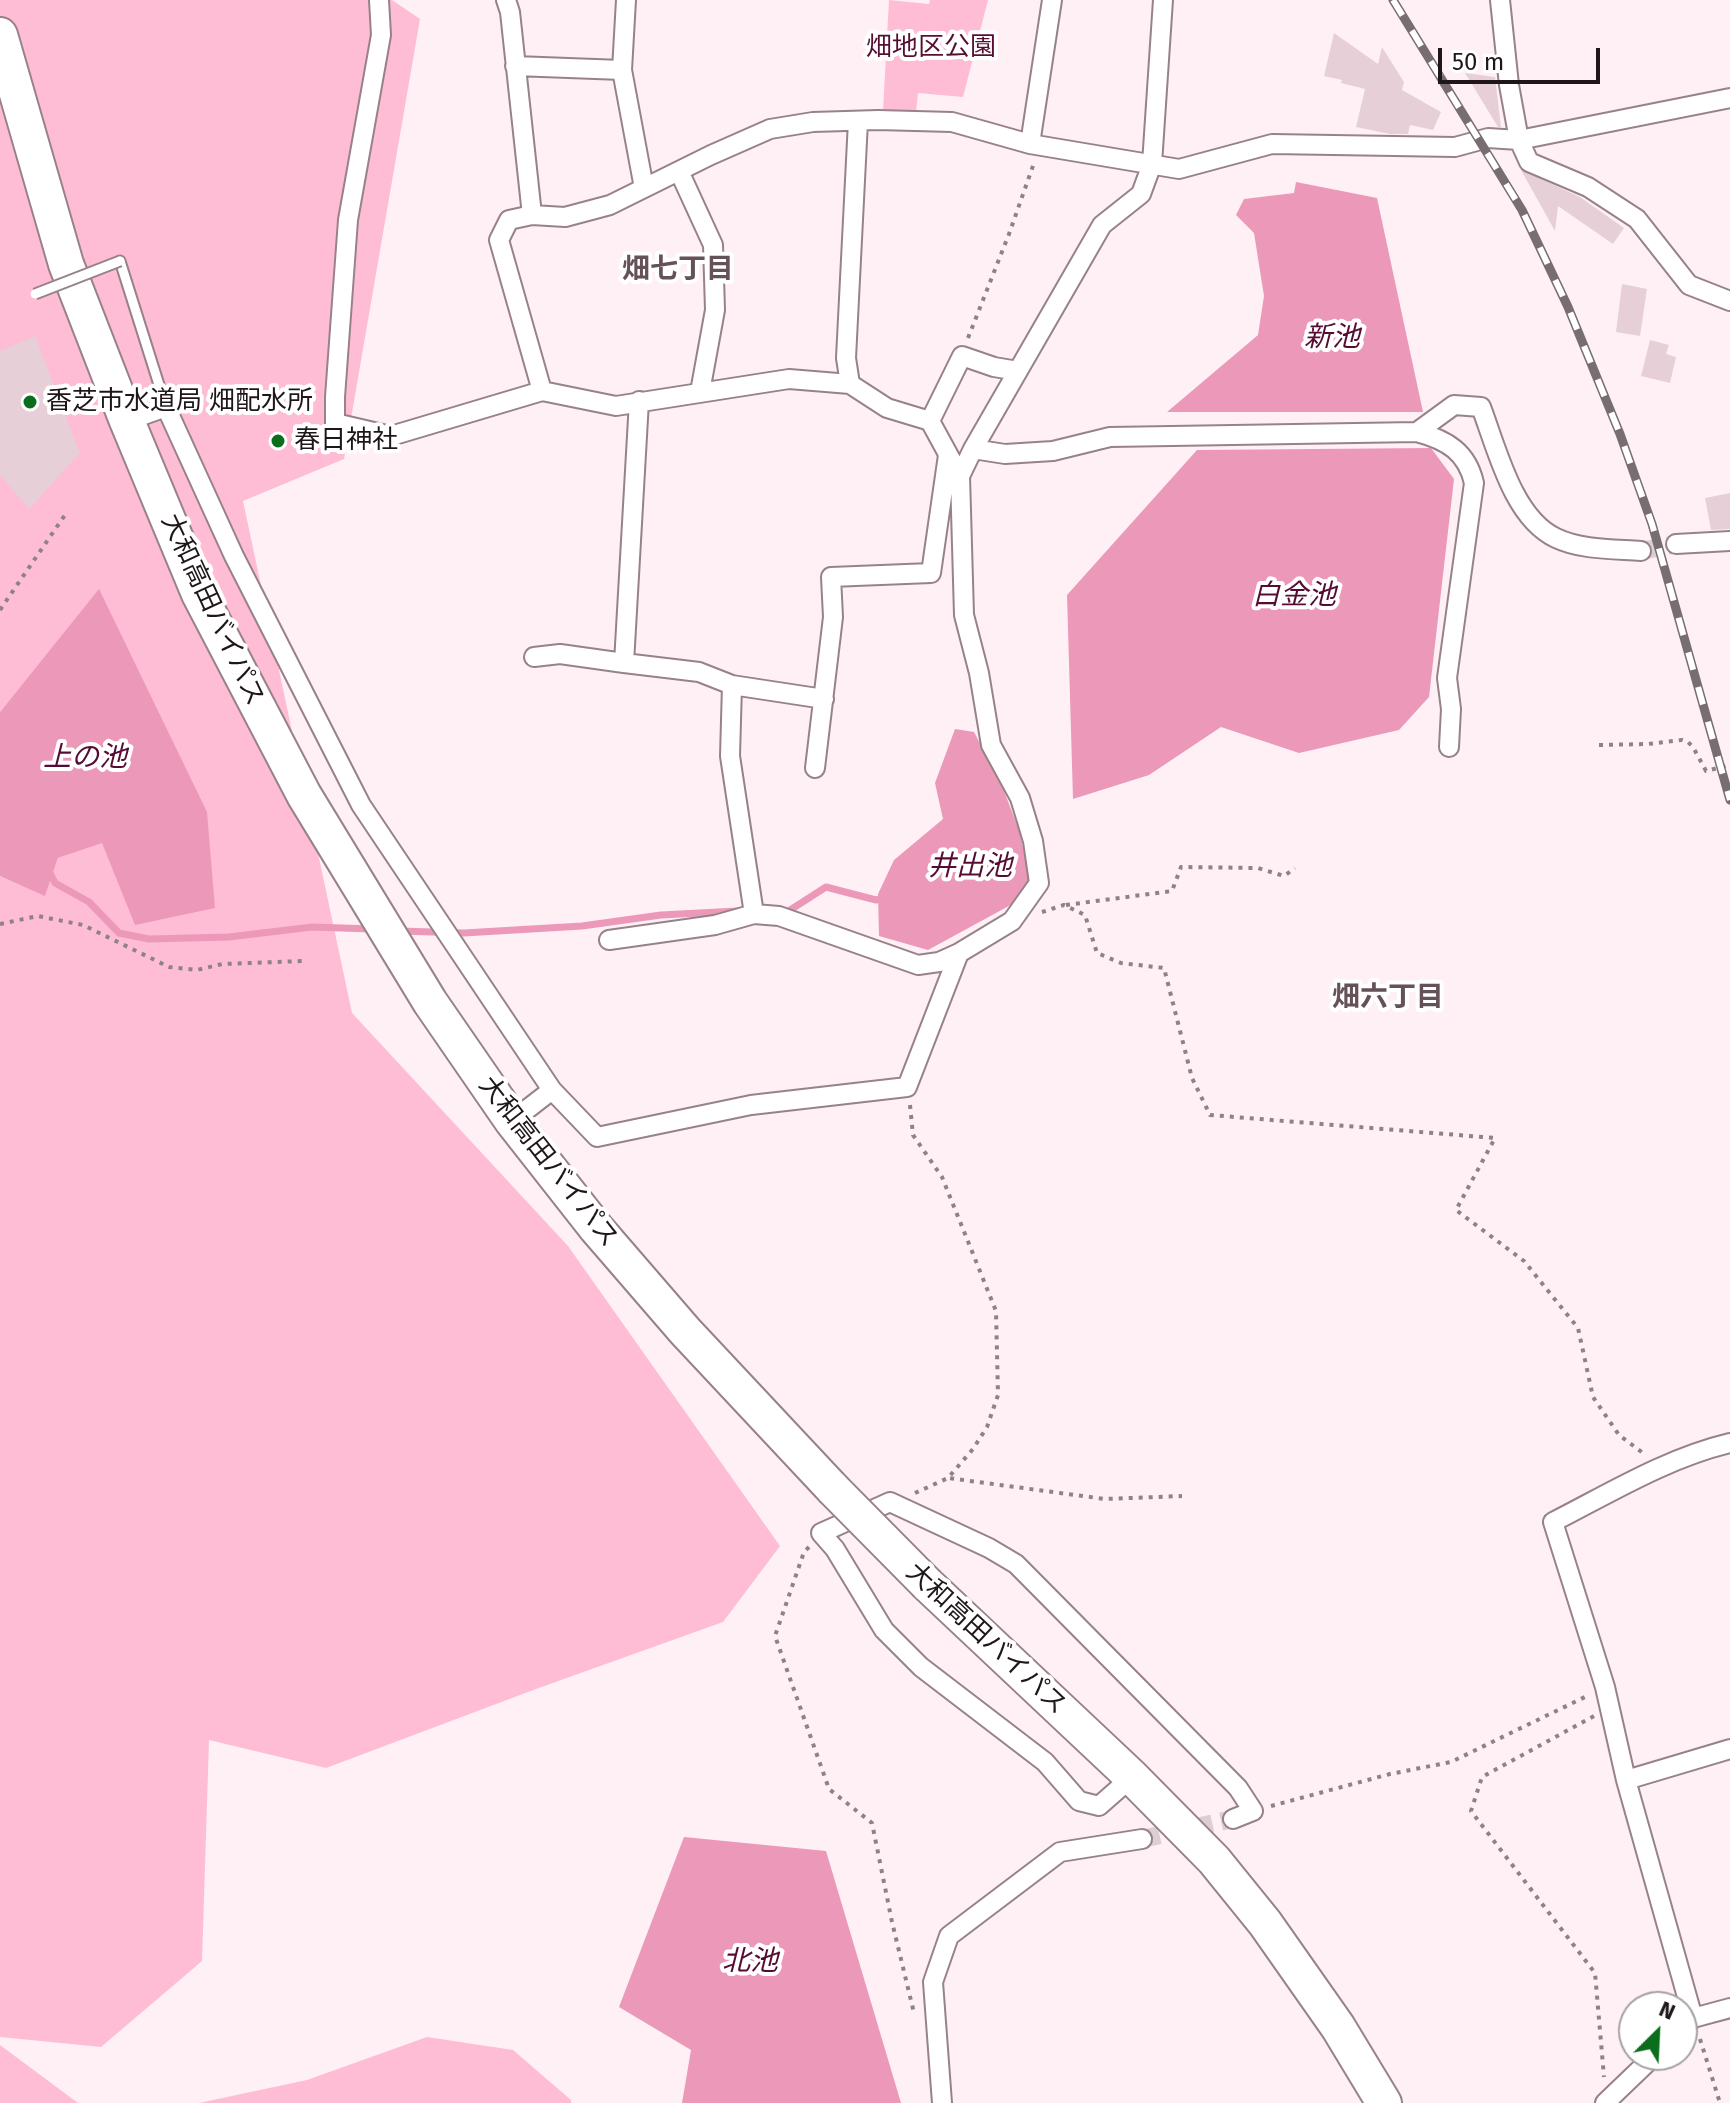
<!DOCTYPE html>
<html>
<head>
<meta charset="utf-8">
<style>
  body { margin:0 }
  #map { position:relative; width:1730px; height:2103px; overflow:hidden; background:#fef0f5; font-family:"Fira Sans",sans-serif }
  canvas { display:block }
  .north { position:absolute; left:1618px; top:1991px; width:80px; height:80px; box-sizing:border-box; background:#fff; border:2px solid #a5a2a3; border-radius:50%; rotate:24deg; font-size:22px; font-weight:700; line-height:32px; text-align:center; color:#1e1619 }
  .north::after { content:''; display:block; margin:auto; width:28px; height:36px; background:#0a6e1c; clip-path:polygon(50% 0,100% 100%,50% 72%,0 100%) }
  .scale { position:absolute; left:1438px; top:48px; width:162px; height:36px; box-sizing:border-box; border:4px solid #1e1619; border-top:0; padding-left:10px; font-size:24px; line-height:28px; white-space:nowrap; color:#1e1619; -webkit-text-stroke:6px #fff; paint-order:stroke }
</style>
</head>
<body>
<div id="map">
<canvas width="1730" height="2103"></canvas>
<div class="north">N</div>
<div class="scale">50 m</div>
</div>
<script>
const ctx = document.querySelector('canvas').getContext('2d');
ctx.lineJoin = 'round';
function fill(path, color) { ctx.fillStyle = color; ctx.fill(path, 'evenodd'); }
function stroke(path, color, width, dash) { ctx.strokeStyle = color; ctx.lineWidth = width; ctx.lineCap = dash ? 'butt' : 'round'; ctx.setLineDash(dash || []); ctx.stroke(path); }
function write(font, color, halo, rows, align = 'center') {
  ctx.font = font + ' "Fira Sans","Noto Sans JP",sans-serif'; ctx.lineWidth = 8; ctx.setLineDash([]); ctx.textBaseline = 'middle'; ctx.strokeStyle = halo; ctx.fillStyle = color; for (const [text, x, y, turn = 0] of rows) {
    ctx.save(); ctx.translate(x, y); ctx.rotate((+turn || 0) * Math.PI / 180); ctx.textAlign = isNaN(turn) ? turn : align; if (halo) ctx.strokeText(text, 0, 0); ctx.fillText(text, 0, 0); ctx.restore();
  }
}
fill(new Path2D(`
  M0,0H392L420,19L344,459L243,501L352,1013L568,1246L780,1546L723,1622L536,1689L326,1768L209,1740L202,1961L101,2047L0,2037V876L45,895L58,858L102,842L99,590L0,712Z
  M889,0L929,4L930,0H988L963,97L918,93L916,112L883,111Z
  M427,2037L513,2050L571,2100V2103H199L307,2080Z
  M0,2045L78,2103H0Z`), '#febdd5');
fill(new Path2D(`
  M1296,182L1377,198L1423,412H1167L1258,335L1264,296L1254,233L1236,215L1244,199L1294,193Z
  M1431,448L1454,479L1429,697L1399,730L1299,753L1221,727L1149,775L1073,799L1067,595L1197,450Z
  M99,589L207,812L215,908L135,925L102,843L58,858L45,896L0,876V712Z
  M955,729L974,732L1001,783L1020,833L1030,881L1018,901L928,950L879,936L878,894L894,860L943,819L935,783Z
  M684,1837L826,1851L901,2103H682L691,2050L619,2007Z`), '#ec98b9');
stroke(new Path2D(`
  M48,869L55,883L89,902L119,933L149,939L229,937L312,927L372,929
  M783,912H787L826,887L876,900L885,898
  M400,931L464,933L582,926L661,915L738,911`), '#ec98b9', 7);
fill(new Path2D(`
  M1334,33L1378,64L1382,47L1404,82L1402,90L1441,112L1433,130L1410,125L1408,134H1390L1356,127L1365,89L1341,83L1342,80L1324,76Z
  M1465,73L1495,77L1501,127H1498Z
  M1521,170L1580,197L1624,228L1613,244L1558,206L1555,231Z
  M1622,284L1647,289L1640,336L1616,332Z
  M35,336L80,453L29,509L0,475V351Z
  M1650,340L1669,345L1666,354L1676,357L1670,383L1641,376Z
  M1730,493V529L1711,530L1705,498Z`), '#e6cfd7');
stroke(new Path2D(`
  M1641,551L1676,544
  M1142,1839L1233,1819`), '#dccfd4', 18, [18, 9]);
const lane = new Path2D(`
  M120,261L166,407`);
const street = new Path2D(`
  M506,0L510,12L532,215
  M626,0L622,70L644,188
  M1500,0L1509,85L1519,140L1529,162L1588,187L1637,219L1689,285L1730,301
  M515,66L622,70
  M1030,144L1052,0
  M679,171L713,245L715,310L700,392
  M850,384L846,358L858,121
  M542,391L499,240L509,220L532,215L565,217L610,205L711,155L770,129L813,122L878,120L952,122L1030,144L1179,169L1272,144L1455,147L1488,138L1519,140L1730,98
  M639,401L624,663L699,672L732,685L824,699
  M127,421L166,407L234,556L361,805L552,1090L597,1137L751,1105L907,1087L959,953L1012,921L1039,883L1033,841L1020,798L991,745L979,673L964,615L960,476L930,421L887,408L850,384L789,379L616,406L542,391L391,436L335,423V397L348,220L381,35L379,0
  M930,421L962,356L994,367L1018,371
  M1417,432L1454,405L1481,407C1497,449 1513,518 1556,538C1581,550 1613,549 1641,551
  M973,449L1005,454L1053,451L1110,437L1417,432C1447,440 1467,452 1474,483L1447,678L1451,709L1449,747
  M960,476L973,449L1102,225L1141,194L1152,164L1163,0
  M1676,544L1730,541
  M534,657L560,654L624,663
  M732,685L730,756L754,914
  M815,768L833,617L831,577L931,573L948,455
  M609,940L715,925L754,914L779,916L918,965L939,962L959,953
  M512,1121L552,1090
  M1132,1777L1099,1806L1079,1801L1045,1762L921,1667L884,1630L835,1549L821,1533L890,1502L989,1548L1016,1564L1238,1788L1253,1811L1233,1819
  M1626,1780L1730,1749
  M1693,2018L1626,1780L1605,1687L1553,1522C1610,1493 1667,1458 1730,1443
  M1682,2029L1693,2018L1730,2008
  M942,2103L933,1982L949,1936L1060,1852L1142,1839
  M1605,2103L1655,2055`);
const highway = new Path2D(`
  M0,35L66,264L127,421L199,594L304,795L430,1002L512,1121L596,1228L685,1331L833,1489
  M927,1584L1132,1777L1214,1860L1265,1923L1338,2027L1384,2103`);
stroke(lane, '#98828a', 13);
stroke(street, '#98828a', 22);
stroke(highway, '#98828a', 38);
stroke(new Path2D(`
  M968,338L1009,234L1034,163
  M0,610L67,512
  M1599,745L1648,744L1682,740L1688,742L1693,747L1706,771L1730,765
  M1066,905L1172,891L1181,867L1258,868L1284,876L1295,868
  M1042,912L1064,905L1085,915L1097,953L1121,963L1164,968L1192,1078L1210,1115L1495,1138L1456,1210L1524,1261L1578,1328L1593,1397L1619,1435L1643,1453
  M0,924L38,916L83,925L169,967L197,970L222,964L304,961
  M910,1105L913,1135L942,1177L996,1311L998,1395L987,1427L973,1449L948,1478L1105,1499L1182,1496
  M915,1493L948,1478
  M809,1547L804,1552L775,1636L829,1789L872,1823L892,1922L914,2013
  M1594,1716L1482,1777L1471,1811L1595,1973L1604,2077
  M1271,1806L1390,1774L1451,1762L1589,1695
  M1700,2039L1720,2103`), '#8d8386', 4, [4, 6]);
stroke(lane, '#fff', 9);
stroke(street, '#fff', 18);
stroke(highway, '#fff', 34);
const rail = new Path2D(`
  M1393,0L1522,210L1568,307L1620,434L1652,524L1730,800`);
stroke(rail, '#786e72', 9);
stroke(rail, '#fff', 6, [18]);
const laneBridge = new Path2D(`
  M35,294L120,261`);
const highwayBridge = new Path2D(`
  M833,1489L927,1584`);
stroke(laneBridge, '#98828a', 13, []);
stroke(highwayBridge, '#98828a', 38, []);
stroke(laneBridge, '#fff', 9);
stroke(highwayBridge, '#fff', 34);
for (const [x, y, r, color] of [
  [30,402,8,"#0a6e1c"],
  [278,441,8,"#0a6e1c"]
]) { const dot = new Path2D(); dot.arc(x, y, r, 0, 2 * Math.PI); ctx.fillStyle = color; ctx.fill(dot); stroke(dot, '#fff', 3); }
write('26px', '#570e33', '#fff', [
  ["畑地区公園",931,48]
]);
write('26px', '#1e1619', '#fff', [
  ["香芝市水道局 畑配水所",46,402],
  ["春日神社",294,441]
], 'left');
write('26px', '#1e1619', '#fff', [
  ["大和高田バイパス",212,610,65],
  ["大和高田バイパス",548,1162,52],
  ["大和高田バイパス",986,1639,43]
]);
write('bold 28px', '#655158', '#fff', [
  ["畑七丁目",678,270],
  ["畑六丁目",1388,998]
]);
write('italic 28px', '#550b32', '#fff', [
  ["新池",1332,338],
  ["白金池",1294,596],
  ["上の池",85,758],
  ["井出池",970,867],
  ["北池",750,1962]
]);
</script>
</body>
</html>
